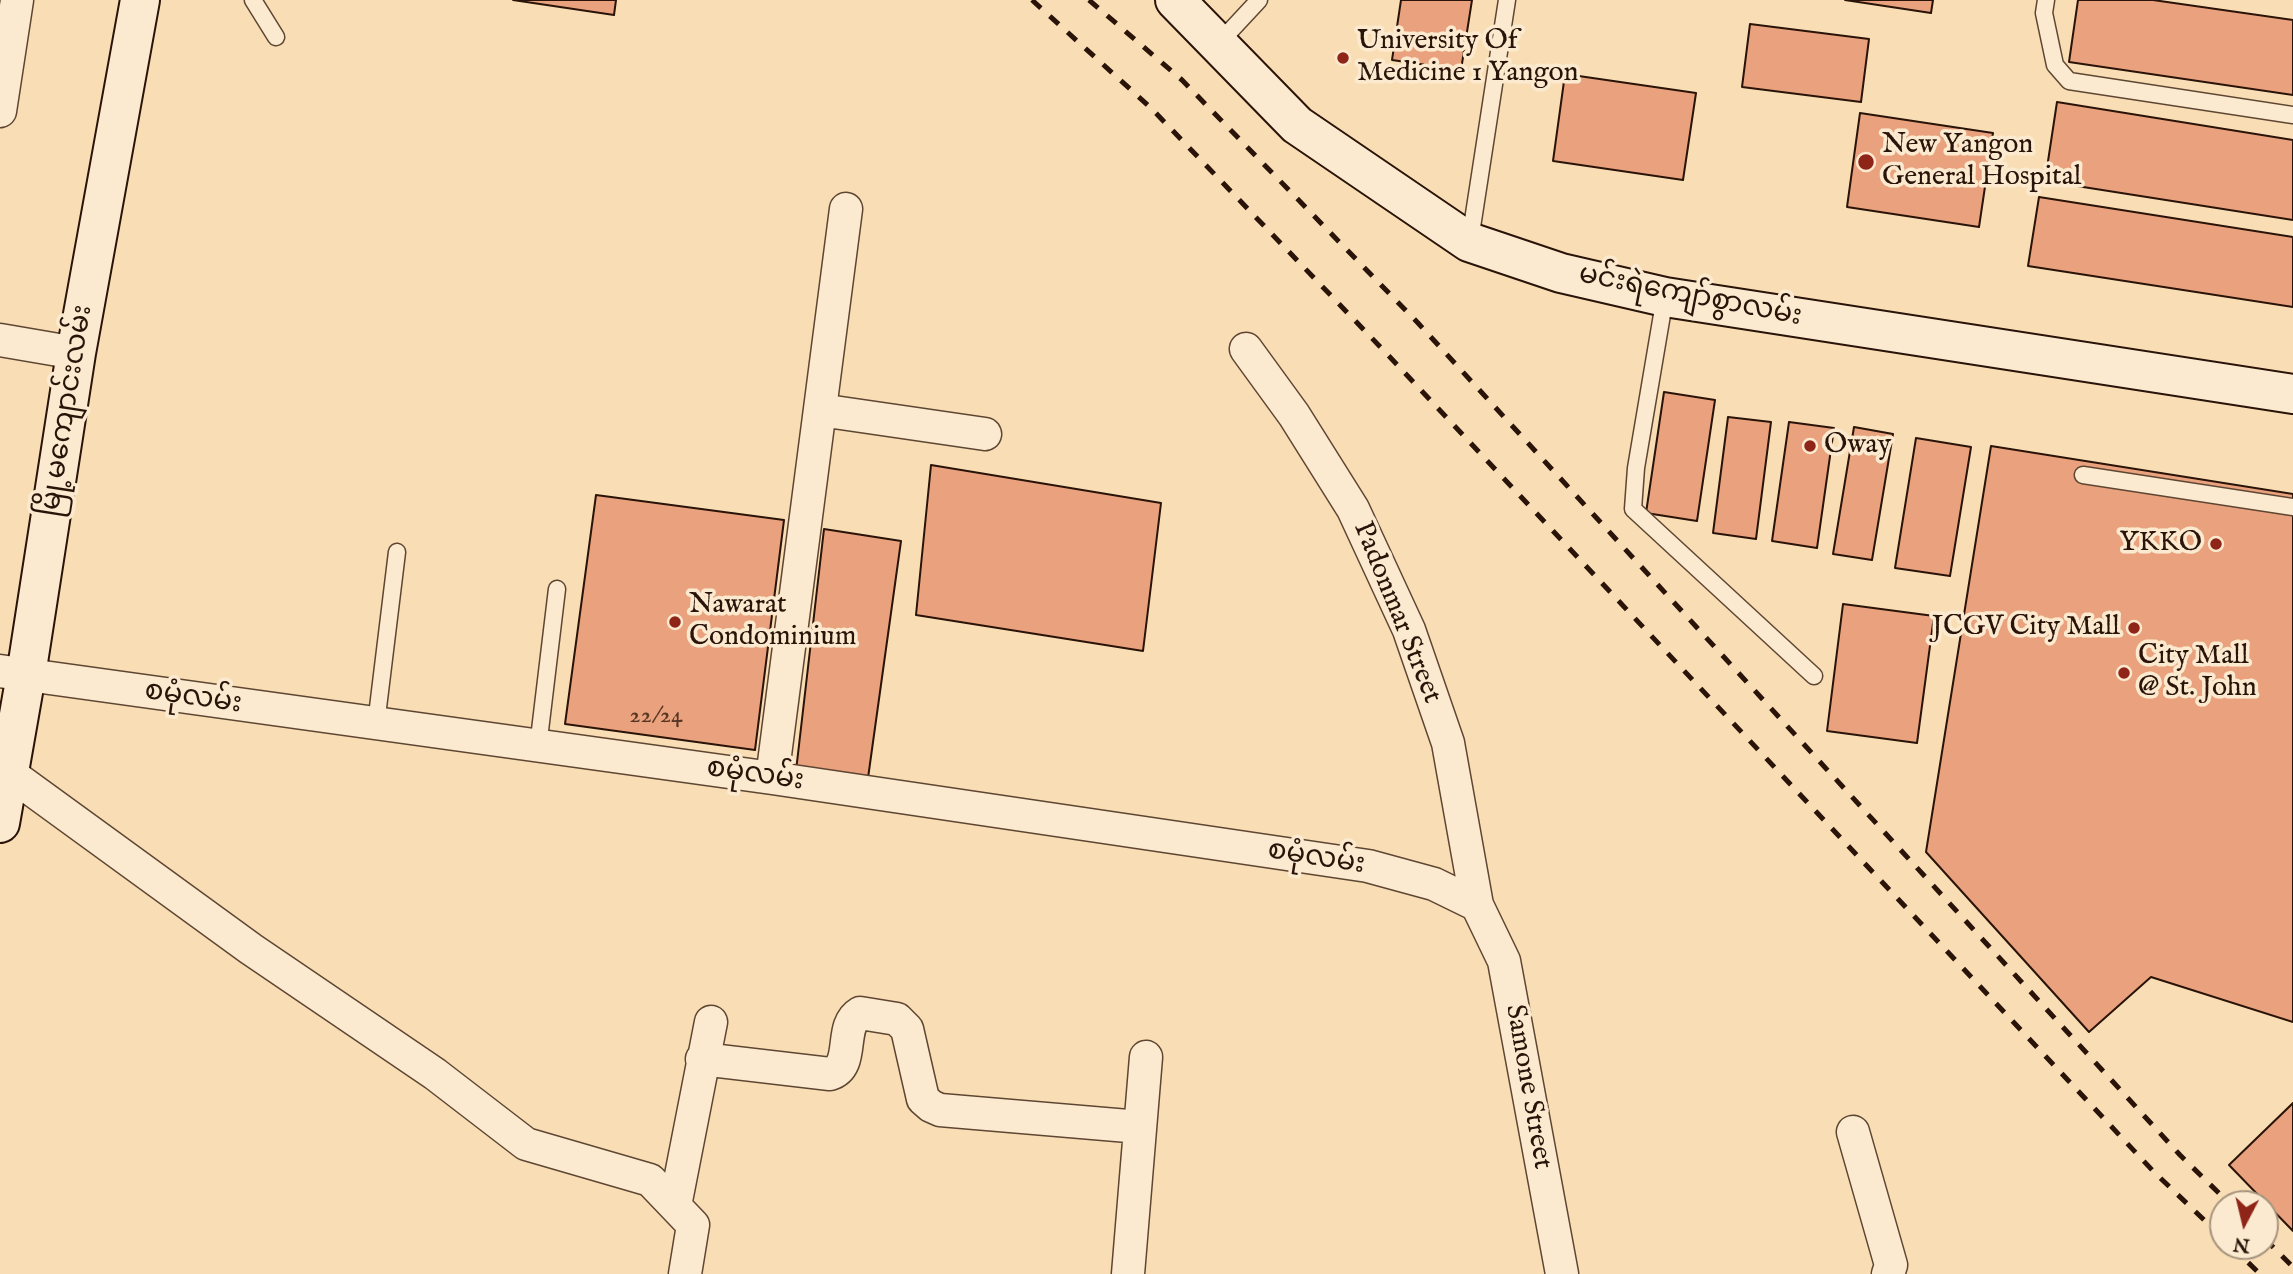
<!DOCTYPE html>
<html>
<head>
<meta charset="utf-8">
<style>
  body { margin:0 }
  #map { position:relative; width:2293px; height:1274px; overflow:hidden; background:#f9deb5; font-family:"IM FELL English",serif }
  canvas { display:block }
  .north { position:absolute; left:2209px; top:1190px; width:70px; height:70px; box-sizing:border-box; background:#fbeacf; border:2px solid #a7947f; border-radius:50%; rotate:187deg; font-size:19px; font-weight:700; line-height:28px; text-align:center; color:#2a1308 }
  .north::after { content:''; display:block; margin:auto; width:24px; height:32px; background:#8f2418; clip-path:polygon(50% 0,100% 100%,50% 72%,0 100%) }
</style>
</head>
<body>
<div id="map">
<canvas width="2293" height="1274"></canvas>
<div class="north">N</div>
</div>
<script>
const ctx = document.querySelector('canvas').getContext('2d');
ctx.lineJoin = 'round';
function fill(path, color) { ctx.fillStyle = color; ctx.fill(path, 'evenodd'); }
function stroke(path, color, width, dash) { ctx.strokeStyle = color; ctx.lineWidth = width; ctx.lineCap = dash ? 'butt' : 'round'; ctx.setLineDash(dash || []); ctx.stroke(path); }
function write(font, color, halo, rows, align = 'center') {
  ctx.font = font + ' "IM FELL English","Noto Sans Myanmar",serif'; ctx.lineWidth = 7; ctx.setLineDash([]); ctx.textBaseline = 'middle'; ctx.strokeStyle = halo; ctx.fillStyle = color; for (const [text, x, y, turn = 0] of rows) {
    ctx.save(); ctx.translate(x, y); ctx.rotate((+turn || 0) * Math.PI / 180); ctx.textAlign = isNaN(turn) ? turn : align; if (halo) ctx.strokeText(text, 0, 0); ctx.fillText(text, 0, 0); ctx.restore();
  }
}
const building = new Path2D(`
  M513,0H616L614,15Z
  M1401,0H1472L1461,70L1392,60Z
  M1845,0H1933L1931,13Z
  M2078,0H2153L2293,20V95L2069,62Z
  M1750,24L1869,39L1861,102L1742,87Z
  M1565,74L1696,93L1683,180L1553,161Z
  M2057,102L2293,140V220L2045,181Z
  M1860,113L1993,133L1979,227L1847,207Z
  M2039,197L2293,237V307L2028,266Z
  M1664,392L1715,400L1697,521L1646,513Z
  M1728,417L1771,422L1756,539L1713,533Z
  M1789,422L1834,428L1817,548L1772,541Z
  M1854,427L1893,434L1872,560L1833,554Z
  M1916,438L1971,447L1950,576L1895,568Z
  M1991,446L2293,494V1022L2151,977L2089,1032L1926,852Z
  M931,465L1161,503L1143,651L916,615Z
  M596,495L784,520L755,750L565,724Z
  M824,529L901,541L868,778L796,771Z
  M1843,604L1934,616L1917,743L1827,731Z
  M2293,1103V1231L2229,1165Z`);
fill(building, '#e9a27d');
stroke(building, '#2a1308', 2);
const service = new Path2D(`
  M253,0L276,37
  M2046,0L2044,13L2055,65L2069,81L2293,115
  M1219,43L1259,0
  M1470,240L1507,0
  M1665,297L1636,468L1633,509L1814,676
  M2083,475L2293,507
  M376,724L397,552
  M538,747L557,589`);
const minor = new Path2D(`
  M0,111L17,0
  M0,340L76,353
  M1246,349L1294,415L1353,509L1409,630L1448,743L1477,905L1504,961L1562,1274
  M820,410L985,434
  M0,671L772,778L1368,866L1434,884L1477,905
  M9,773L251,949L435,1074L526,1144L650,1180L693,1225L685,1274
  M772,778L846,209
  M702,1059L830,1074C856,1066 838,1026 860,1013L897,1019L907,1029L923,1099L931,1106L940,1110L1140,1127
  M1853,1132L1891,1265L1888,1274
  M675,1206L711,1022
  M1128,1274L1146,1057`);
const secondary = new Path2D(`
  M1175,0L1297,125L1469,242L1561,273L1665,297L2293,394
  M0,823L26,675L76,353L140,0`);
stroke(service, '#5e4633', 19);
stroke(minor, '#5e4633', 35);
stroke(secondary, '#2a1308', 42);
stroke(service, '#fbeacf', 16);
stroke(minor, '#fbeacf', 32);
stroke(secondary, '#fbeacf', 38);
stroke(new Path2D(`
  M1032,0L1151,108L1388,355L2154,1172L2223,1238
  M1089,0L1182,80L1418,323L2180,1155L2230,1204
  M2265,1239L2293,1267
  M2231,1246L2260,1274`), '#2a1308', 5, [12, 12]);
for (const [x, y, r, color] of [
  [1343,58,7,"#8f2418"],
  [1866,162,9,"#8f2418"],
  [1810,446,7,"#8f2418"],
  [2216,544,7,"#8f2418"],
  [675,622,7,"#8f2418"],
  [2134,628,7,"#8f2418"],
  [2124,673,7,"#8f2418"]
]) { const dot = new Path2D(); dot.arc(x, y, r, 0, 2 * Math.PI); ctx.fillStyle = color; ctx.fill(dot); stroke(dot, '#fbeacf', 2.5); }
write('24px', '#5a3725', null, [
  ["22/24",656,717]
]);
write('28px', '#2a1308', '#fbeacf', [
  ["University Of",1357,42],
  ["Medicine 1 Yangon",1357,74],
  ["New Yangon",1882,146],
  ["General Hospital",1882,178],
  ["Oway",1824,446],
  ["YKKO",2202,544,"right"],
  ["Nawarat",689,606],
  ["Condominium",689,638],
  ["JCGV City Mall",2120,628,"right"],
  ["City Mall",2138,657],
  ["@ St. John",2138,689]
], 'left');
write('28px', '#2a1308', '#fbeacf', [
  ["မင်းရဲကျော်စွာလမ်း",1690,297,11],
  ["မြို့မကျောင်းလမ်း",68,411,-81],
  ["Padonmar Street",1396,613,68],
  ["စမုံလမ်း",193,699,8],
  ["စမုံလမ်း",755,776,8],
  ["စမုံလမ်း",1316,859,9],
  ["Samone Street",1527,1087,80]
]);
</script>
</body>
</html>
